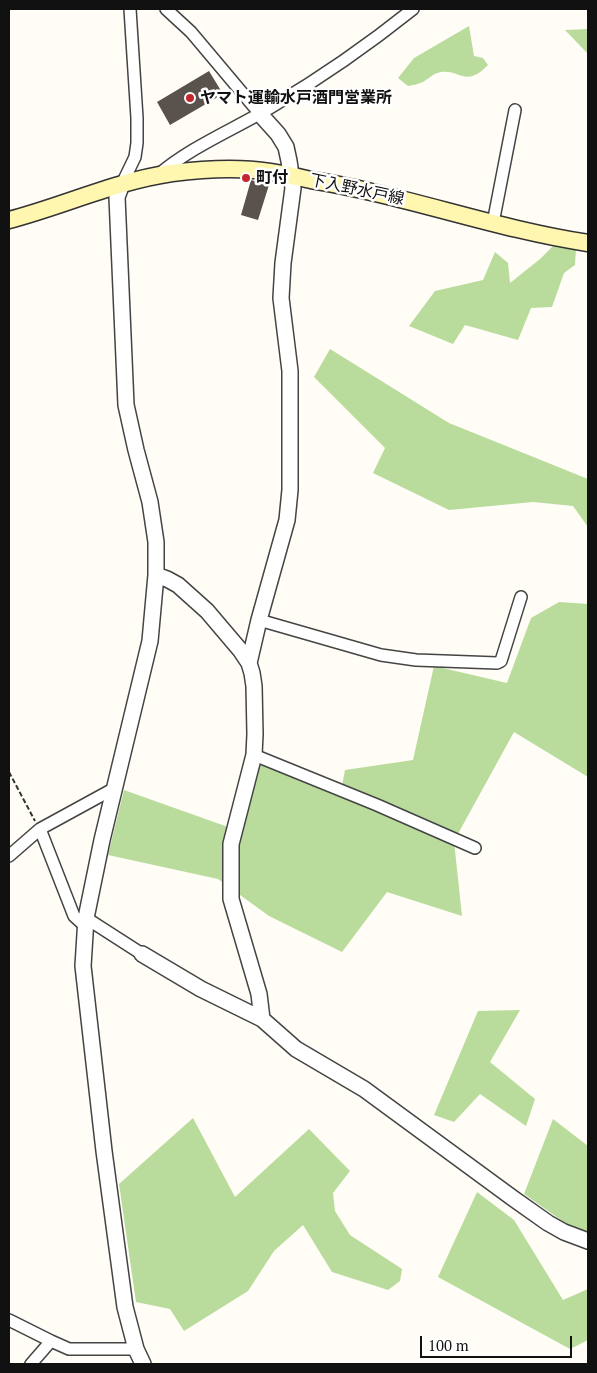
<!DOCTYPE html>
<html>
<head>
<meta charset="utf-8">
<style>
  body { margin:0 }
  #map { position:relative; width:597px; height:1373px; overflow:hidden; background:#fffdf5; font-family:"PT Serif",serif }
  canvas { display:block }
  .frame { position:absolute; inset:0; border:10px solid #111; pointer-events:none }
  .scale { position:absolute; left:420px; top:1336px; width:152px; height:22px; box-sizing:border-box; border:2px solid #111; border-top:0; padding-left:6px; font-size:15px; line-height:18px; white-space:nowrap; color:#111; -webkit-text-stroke:4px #fff; paint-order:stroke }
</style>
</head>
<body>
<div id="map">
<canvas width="597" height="1373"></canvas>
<div class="frame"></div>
<div class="scale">100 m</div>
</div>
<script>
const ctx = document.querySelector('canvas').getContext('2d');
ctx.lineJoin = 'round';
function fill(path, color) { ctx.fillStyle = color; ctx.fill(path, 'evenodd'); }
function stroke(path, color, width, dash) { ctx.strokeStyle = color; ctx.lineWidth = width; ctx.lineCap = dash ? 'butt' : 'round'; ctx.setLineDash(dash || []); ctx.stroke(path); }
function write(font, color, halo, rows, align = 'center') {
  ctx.font = font + ' "PT Serif","Noto Sans JP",serif'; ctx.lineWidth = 5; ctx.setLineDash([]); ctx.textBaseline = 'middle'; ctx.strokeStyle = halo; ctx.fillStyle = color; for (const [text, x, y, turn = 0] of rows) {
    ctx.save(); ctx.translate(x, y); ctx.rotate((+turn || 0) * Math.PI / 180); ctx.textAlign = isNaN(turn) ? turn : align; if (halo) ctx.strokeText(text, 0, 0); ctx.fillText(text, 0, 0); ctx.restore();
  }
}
fill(new Path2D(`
  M469,26L474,56L483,58L488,65C464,90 459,66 437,73C432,75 428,79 423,82C419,84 413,85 408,86L398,78L414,58Z
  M588,29V54L565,30Z
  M553,246L576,249L575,265L564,273L552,307L531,308L518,340L465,325L453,344L409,326L435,291L483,280L495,252L508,263L510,283L540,259Z
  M330,349L449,423L588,479V527L573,506L533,502L449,510L373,473L385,448L314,377Z
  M559,602L588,604V777L514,732L454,841L462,916L387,892L342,952L269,916L218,879L108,855L124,790L242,832L259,764L340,796L345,770L413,760L434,666L507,683L531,618Z
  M520,1010L490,1062L535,1099L526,1126L480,1094L454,1122L434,1115L478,1011Z
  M193,1118L235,1197L309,1129L350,1171L333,1193L335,1211L350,1235L402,1269L400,1281L388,1290L332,1272L303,1225L274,1251L248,1291L184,1331L170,1309L136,1302L119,1184Z
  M553,1119L588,1146V1233L575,1230L524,1194Z
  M477,1192L514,1220L563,1300L588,1289V1340L570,1349L438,1277Z`), '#b9dc9c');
fill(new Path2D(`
  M209,71L223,94L170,125L157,102Z
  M251,180L269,185L258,220L241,215Z`), '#5a524d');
const minor = new Path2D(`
  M166,9L191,32L260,114
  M158,175C192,146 235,129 273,106C322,77 368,45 413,9
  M122,184L135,157L137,143V118L130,9
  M493,223L515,110
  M259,620L381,655L416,660L497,663L501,661L521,597
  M254,755L377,805L475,848
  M40,829L74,916L85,926
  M9,856L40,829L115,788
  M86,918L142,954
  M9,1320L51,1341L31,1364
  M51,1341L69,1349H136`);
const tertiary = new Path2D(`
  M122,184L117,197L126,405L136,450L150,502L156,542V575L150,641L102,840L86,918L83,966L104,1151L125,1307L136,1349L143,1364
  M156,575L167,579L178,585L207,611L241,651L249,663L252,673L254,686L255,734L254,755L231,844V899L259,994L262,1019
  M249,663L259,620L287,520L290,490V371L281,298L283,263L293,188L289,161L286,147L278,134L260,114
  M142,954L201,989L262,1019L296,1049L364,1089L514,1199L548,1223L564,1232L588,1241`);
const secondary = new Path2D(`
  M9,220C63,206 116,181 172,173C204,169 239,167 270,172C284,174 298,177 311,180C405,195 495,229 588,243`);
stroke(minor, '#444', 14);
stroke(tertiary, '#444', 18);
stroke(secondary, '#333', 19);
stroke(new Path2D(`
  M9,772L35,821`), '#333', 2, [5, 2.5]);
stroke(minor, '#fff', 11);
stroke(tertiary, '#fff', 15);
stroke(secondary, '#fff6b0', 16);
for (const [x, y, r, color] of [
  [190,98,5,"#c4262e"],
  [246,178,5,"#c4262e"]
]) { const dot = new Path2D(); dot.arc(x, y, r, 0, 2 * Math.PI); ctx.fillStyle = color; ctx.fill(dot); stroke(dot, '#fff', 2); }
write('bold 16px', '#111', '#fff', [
  ["ヤマト運輸水戸酒門営業所",200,98],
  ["町付",256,178]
], 'left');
write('16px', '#111', '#fff', [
  ["下入野水戸線",357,190,12]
]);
</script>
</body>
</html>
